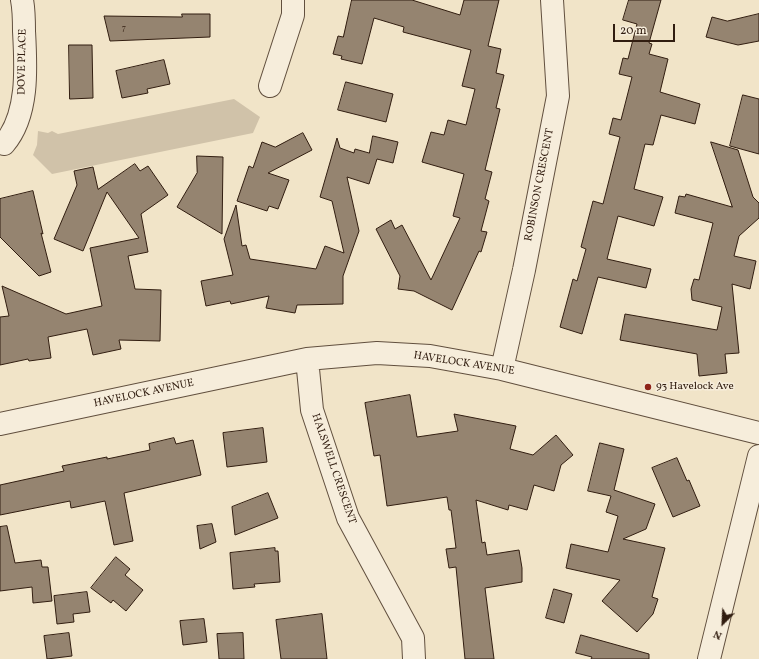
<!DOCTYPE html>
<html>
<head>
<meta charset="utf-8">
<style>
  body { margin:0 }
  #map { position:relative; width:759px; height:659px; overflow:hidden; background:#f1e4c8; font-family:Vollkorn,serif }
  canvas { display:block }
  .north { position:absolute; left:703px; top:603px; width:40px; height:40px; -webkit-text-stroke:3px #f6eddb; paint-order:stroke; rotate:204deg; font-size:11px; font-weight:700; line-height:16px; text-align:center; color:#311d10 }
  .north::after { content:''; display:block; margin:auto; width:14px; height:18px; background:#311d10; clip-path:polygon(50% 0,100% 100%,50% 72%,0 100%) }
  .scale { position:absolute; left:613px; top:24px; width:62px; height:18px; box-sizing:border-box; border:2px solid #311d10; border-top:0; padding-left:5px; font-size:12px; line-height:14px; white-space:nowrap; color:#311d10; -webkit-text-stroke:3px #f6eddb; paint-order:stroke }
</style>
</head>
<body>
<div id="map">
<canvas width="759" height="659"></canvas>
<div class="north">N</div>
<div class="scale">20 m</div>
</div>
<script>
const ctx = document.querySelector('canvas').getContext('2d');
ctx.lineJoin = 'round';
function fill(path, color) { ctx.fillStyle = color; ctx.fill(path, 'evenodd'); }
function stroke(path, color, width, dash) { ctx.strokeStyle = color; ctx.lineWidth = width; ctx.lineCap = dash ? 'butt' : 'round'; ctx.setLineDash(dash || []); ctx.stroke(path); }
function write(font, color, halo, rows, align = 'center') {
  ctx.font = font + ' Vollkorn,serif'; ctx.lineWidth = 3; ctx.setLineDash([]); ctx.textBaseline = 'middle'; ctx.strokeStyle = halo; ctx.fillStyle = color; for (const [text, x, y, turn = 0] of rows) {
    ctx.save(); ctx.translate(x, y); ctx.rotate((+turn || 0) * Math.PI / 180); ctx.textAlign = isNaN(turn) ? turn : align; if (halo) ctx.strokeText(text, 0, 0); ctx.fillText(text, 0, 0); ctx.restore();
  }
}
fill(new Path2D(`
  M234,99L260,117L253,133L52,174L33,155L37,145L38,131L48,133L52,131L58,134Z`), '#d0c2a9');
const building = new Path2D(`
  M352,0H412L460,15L464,0H499L488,46L501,49L496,73L504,75L496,108L500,109L485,170L492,172L485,199L489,201L481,231L487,232L481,252L479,251L452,310L414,291L398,289L400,276L376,229L391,220L395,229L402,225L431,280L460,218L453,216L464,174L422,162L431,132L444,135L448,120L466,125L475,89L462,86L471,50L403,32L404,27L374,18L362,64L341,59L342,56L333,54L338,36L343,37Z
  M629,0H661L649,43L652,44L649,54L668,59L660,92L700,104L695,124L661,115L653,145L645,144L634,189L663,197L654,226L618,216L607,259L651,269L646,288L598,277L582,334L560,327L573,279L577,281L586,249L581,247L593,201L603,204L620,137L609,134L613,118L621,120L632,77L619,74L623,58L628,59L637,24L623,20Z
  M182,14H210V37L110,41L104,16L182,17Z
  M759,14V41L738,45L706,37L712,17L727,21Z
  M69,45H92L93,98L70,99Z
  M164,60L170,84L147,89L148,93L122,98L116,71Z
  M346,82L393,94L386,122L338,110Z
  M743,95L759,99V154L730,146Z
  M303,133L312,150L268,173L289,180L278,209L269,206L267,211L237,201L249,166L253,168L262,142L275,147Z
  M373,136L398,142L393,163L377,159L369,184L347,177L359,231L343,276V304L297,305L295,313L266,308L269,296L231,304L230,301L206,306L201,281L233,275L224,239L236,205L242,246L246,245L250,259L316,269L325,246L344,253L332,201L320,197L337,138L340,148L354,153L355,149L369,153Z
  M711,142L738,150L753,197L759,203V218L739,236L734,256L756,261L750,289L732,284L739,353L725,354L727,373L699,376L697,354L620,340L625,314L717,330L722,307L692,300L691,289L694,279L699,280L713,223L675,213L679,196L685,197L686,194L732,207Z
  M197,156L223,157L222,234L177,207L197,173Z
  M135,164L140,171L148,166L168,195L141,214L148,252L128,256L135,289L161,290L160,341L119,340L121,349L93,355L87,329L48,337L51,358L29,361L28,359L0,365V317L9,316L2,286L66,314L102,306L90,248L139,238L107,192L83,251L54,239L77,185L74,171L93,167L98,189Z
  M33,191L43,234L41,233L51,272L39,276L0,237V199Z
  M410,395L417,437L458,431L454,414L516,426L510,449L533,455L556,435L573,455L561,465L554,491L534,485L527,510L509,505L508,510L476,500L482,543L485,542L487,555L519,550L522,568V582L485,588L494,659H465L456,567L449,568L446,549L456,548L451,510H449L447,497L387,506L380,455L374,456L365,403Z
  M263,428L267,462L227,467L223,433Z
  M174,438L176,444L193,440L201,475L124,493L133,541L114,545L105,501L71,508L70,501L0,515V485L64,471L62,466L107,457V459L150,450L149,444Z
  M600,443L624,449L614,490L655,504L646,529L623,539L665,548L652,597L658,599L653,614L637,632L602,601L620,580L566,568L571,544L608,552L612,538L618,516L606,512L611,496L588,491Z
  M677,458L687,481L689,480L700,506L673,517L652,468Z
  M268,493L278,518L235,535L232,507Z
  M212,524L216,542L200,549L197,526Z
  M7,526L15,563L41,560L42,567H48L52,601L33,603L32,587L0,591V527Z
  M275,548V551H278L280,582L254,584L255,587L233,589L230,553Z
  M116,557L130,569L125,575L143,590L126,611L113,600L111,603L91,588Z
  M554,589L572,594L564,623L546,618Z
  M87,592L90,612L73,614L74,622L57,624L54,596Z
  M322,614L327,659H281L276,620Z
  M204,619L207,642L183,645L180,621Z
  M69,633L72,656L47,659L44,636Z
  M243,633L244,659H219L217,634Z
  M581,635L649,654V659H591L592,657L576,653Z`);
fill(building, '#958470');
stroke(building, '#311d10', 1);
const minor = new Path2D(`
  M270,86L293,15V0
  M4,144C29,115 26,67 24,31C24,21 24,10 22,0
  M307,359L312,410L348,518L413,638L414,659
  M502,369L524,270L558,96L552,0
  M0,424L307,359L377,353L430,356L502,369L759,433
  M709,659L759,456`);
stroke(minor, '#614f3e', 24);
stroke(minor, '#f6eddb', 22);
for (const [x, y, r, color] of [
  [648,387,4,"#8f2418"]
]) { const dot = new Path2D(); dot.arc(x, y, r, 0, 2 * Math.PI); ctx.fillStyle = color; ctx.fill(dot); stroke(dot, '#f6eddb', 1.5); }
write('9px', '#4a3728', null, [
  ["7",124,28]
]);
write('11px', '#311d10', '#f6eddb', [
  ["DOVE PLACE",23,62,-89],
  ["ROBINSON CRESCENT",540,185,-79],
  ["HAVELOCK AVENUE",464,364,9],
  ["HAVELOCK AVENUE",144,394,-12],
  ["HALSWELL CRESCENT",333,469,71]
]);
write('11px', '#311d10', '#f6eddb', [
  ["93 Havelock Ave",656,387]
], 'left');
</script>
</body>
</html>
